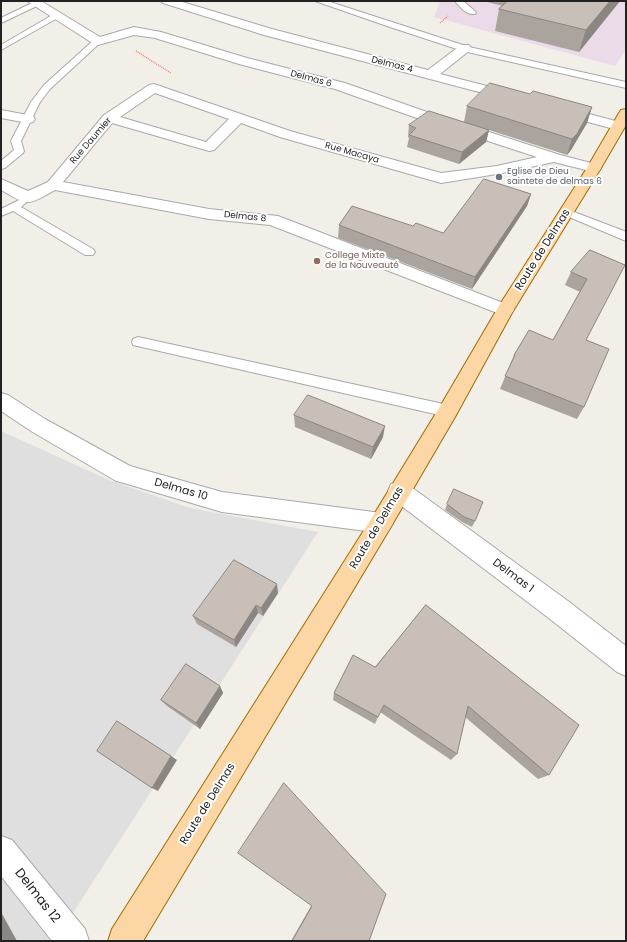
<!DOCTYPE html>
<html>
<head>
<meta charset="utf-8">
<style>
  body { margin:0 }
  #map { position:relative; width:627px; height:942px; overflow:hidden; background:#f2efe9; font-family:Poppins,sans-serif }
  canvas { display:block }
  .frame { position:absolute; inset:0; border:2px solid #222; pointer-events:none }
</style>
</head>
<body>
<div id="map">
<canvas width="627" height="942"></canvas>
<div class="frame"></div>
</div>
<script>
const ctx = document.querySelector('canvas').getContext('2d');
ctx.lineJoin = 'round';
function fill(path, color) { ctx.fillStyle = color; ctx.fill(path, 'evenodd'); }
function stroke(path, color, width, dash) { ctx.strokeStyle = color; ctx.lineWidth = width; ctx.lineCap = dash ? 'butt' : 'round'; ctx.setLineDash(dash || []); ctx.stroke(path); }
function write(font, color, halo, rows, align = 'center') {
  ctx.font = font + ' Poppins,sans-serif'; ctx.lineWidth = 4; ctx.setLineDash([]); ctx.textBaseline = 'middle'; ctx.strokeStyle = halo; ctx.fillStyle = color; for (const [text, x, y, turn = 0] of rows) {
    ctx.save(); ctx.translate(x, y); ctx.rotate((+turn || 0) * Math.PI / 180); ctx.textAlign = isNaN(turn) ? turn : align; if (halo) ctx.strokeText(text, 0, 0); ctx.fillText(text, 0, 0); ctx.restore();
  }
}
fill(new Path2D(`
  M1,431L109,480L190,508L318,532L55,941H1Z`), '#e0dfdf');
fill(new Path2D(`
  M440,1H626V50L615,66L434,17Z`), '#ebdbe8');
const lane = new Path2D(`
  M315,1H327L469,47L626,82V88L463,51L390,27Z
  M455,1H463L476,12L475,14C466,15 460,7 455,1Z
  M34,2H40L41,4L1,23V18Z
  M54,14H57L61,16L1,50V45Z
  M95,39H101L102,41L50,89L40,102L21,141L24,151L23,153L5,168L1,169V161L14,150L11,141L31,102L44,85Z
  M23,198L28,201L21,207L93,249L95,252L93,255H85L13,211L1,216V209Z
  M566,209L624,231L626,232V241L562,214L561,212Z
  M138,337L448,405L453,407L455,411L453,415L448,417L133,345L132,342L133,339Z`);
const street = new Path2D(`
  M27,1H41L100,37L134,27L161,32L247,58L345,83L421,110L560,155L599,165L601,168L599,171L594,172L554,162L497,174L441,183L280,137L241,123L214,150L209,151L112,123L63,182L209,209L278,216L511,306L514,310L511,314L505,316L270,225L209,219L55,190C47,194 36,202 28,202C19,202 9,194 1,190V179L28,191L48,182L104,115L149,85L154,84L290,131L441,173L497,166L537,157L411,116L335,89L239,64L155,38L134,35L98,45L94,44ZM155,93L229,119L206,142L120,117Z
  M161,1H179L272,29L428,70L461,45H469L471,48L469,51L440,74L518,94L520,97L518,100L513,101L264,35L163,3Z
  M559,106L623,123L625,126L623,129L618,130L554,113L552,110L554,107Z
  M1,110L33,116L35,119L33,122L28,123L1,118Z
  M1,393L8,395L45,419L130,466L222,492L381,513L389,516L393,523L389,530L381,533L222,512L124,483L116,481L31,431L1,411Z
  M399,481L407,484L568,601L626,646V676L617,672L550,619L391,498L388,491L391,484Z
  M1,836L12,840L85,929L89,941H52L1,876Z`);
const primary = new Path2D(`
  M626,109V125L601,168L513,311L455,417L389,530L143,941H108L112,929L373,516L441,405L499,306L587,168L619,113L621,110Z`);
stroke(lane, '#a9a9a9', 2);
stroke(street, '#a9a9a9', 2);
stroke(primary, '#a06b00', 2);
stroke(new Path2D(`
  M440,23L448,16
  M136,51L171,73`), '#fa8072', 1.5, [1, 1]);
fill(lane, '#fff');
fill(street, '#fff');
fill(primary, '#fcd6a4');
fill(new Path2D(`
  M483,1H620L579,52L495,31L499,9L503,6Z
  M530,94L592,107L587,123L571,150L567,155L489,130L486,142L459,164L407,147L409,138L408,137L409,125L464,122L467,106Z
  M531,194L527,206L472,289L338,238L339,225L413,226L443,233Z
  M590,250L586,340L584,407L577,419L500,389L514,355L553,340L580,292L565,285L571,272Z
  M294,415L383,437L371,459L295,427Z
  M447,504L475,521L472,527L462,522L445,510Z
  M278,593L263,616L258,613L236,647L197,624L193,616Z
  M426,605L549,775L538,779L465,717L457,754L451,760L380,712L375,724L333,700L334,693L375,667Z
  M220,686L223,693L200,729L167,706L161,700Z
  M311,906L369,941H291Z`), '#aba49e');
fill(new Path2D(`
  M610,1H620L579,52L586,30Z
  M592,107L587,123L571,150L567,155L572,139Z
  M489,130L486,142L459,164L462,152Z
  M531,194L527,206L472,289L475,277Z
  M385,426L383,437L371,459L373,447Z
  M277,584L278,593L263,616L261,608Z
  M256,605L258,613L236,647L234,640Z
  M220,686L223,693L200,729L196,723Z
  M171,756L177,760L158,791L152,788Z
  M1,912L17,941H3L1,938Z`), '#8b8681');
const building = new Path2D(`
  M508,1H610L586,30L499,9Z
  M490,83L530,94L533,91L592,107L577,134L572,139L467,106Z
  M429,111L489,130L462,152L409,135L416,128L409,125Z
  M484,179L531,194L475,277L339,225L352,206L413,226L416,223L443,233Z
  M590,250L625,265L586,340L609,349L584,407L505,376L515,355H514L529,330L553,340L587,279L571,272Z
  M308,395L385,426L373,447L294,415Z
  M454,489L483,502L475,521L464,517L447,504Z
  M234,560L277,584L261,608L256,605L234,640L193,616Z
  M426,605L579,725L549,775L468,706L457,754L384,705L378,717L334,693L353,655L375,667Z
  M186,664L220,686L196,723L161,700Z
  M117,721L171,756L152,788L97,751Z
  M284,783L386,894L369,941H292L312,906L238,853Z`);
fill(building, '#c7bfb8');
stroke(building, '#8b8681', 1);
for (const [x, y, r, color] of [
  [499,177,4,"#6b7280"],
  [317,261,4,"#8d6e63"]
]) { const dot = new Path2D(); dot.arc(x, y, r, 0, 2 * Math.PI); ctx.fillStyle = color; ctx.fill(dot); stroke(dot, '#fff', 1.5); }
write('9px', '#222', '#fff', [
  ["Delmas 4",392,65,14],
  ["Delmas 6",311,79,15],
  ["Rue Daumier",91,141,-49],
  ["Rue Macaya",352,153,16],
  ["Delmas 8",245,217,6]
]);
write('9px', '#5b616d', '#fff', [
  ["Eglise de Dieu",507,172],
  ["saintete de delmas 6",507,182]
], 'left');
write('9px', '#785e54', '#fff', [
  ["College Mixte",325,256],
  ["de la Nouveauté",325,266]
], 'left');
write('11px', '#222', '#fff', [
  ["Route de Delmas",543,250,-58],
  ["Delmas 10",181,490,16],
  ["Route de Delmas",377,528,-59],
  ["Delmas 1",513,576,37],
  ["Route de Delmas",208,804,-58]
]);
write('13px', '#222', '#fff', [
  ["Delmas 12",37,896,52]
]);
</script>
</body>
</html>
